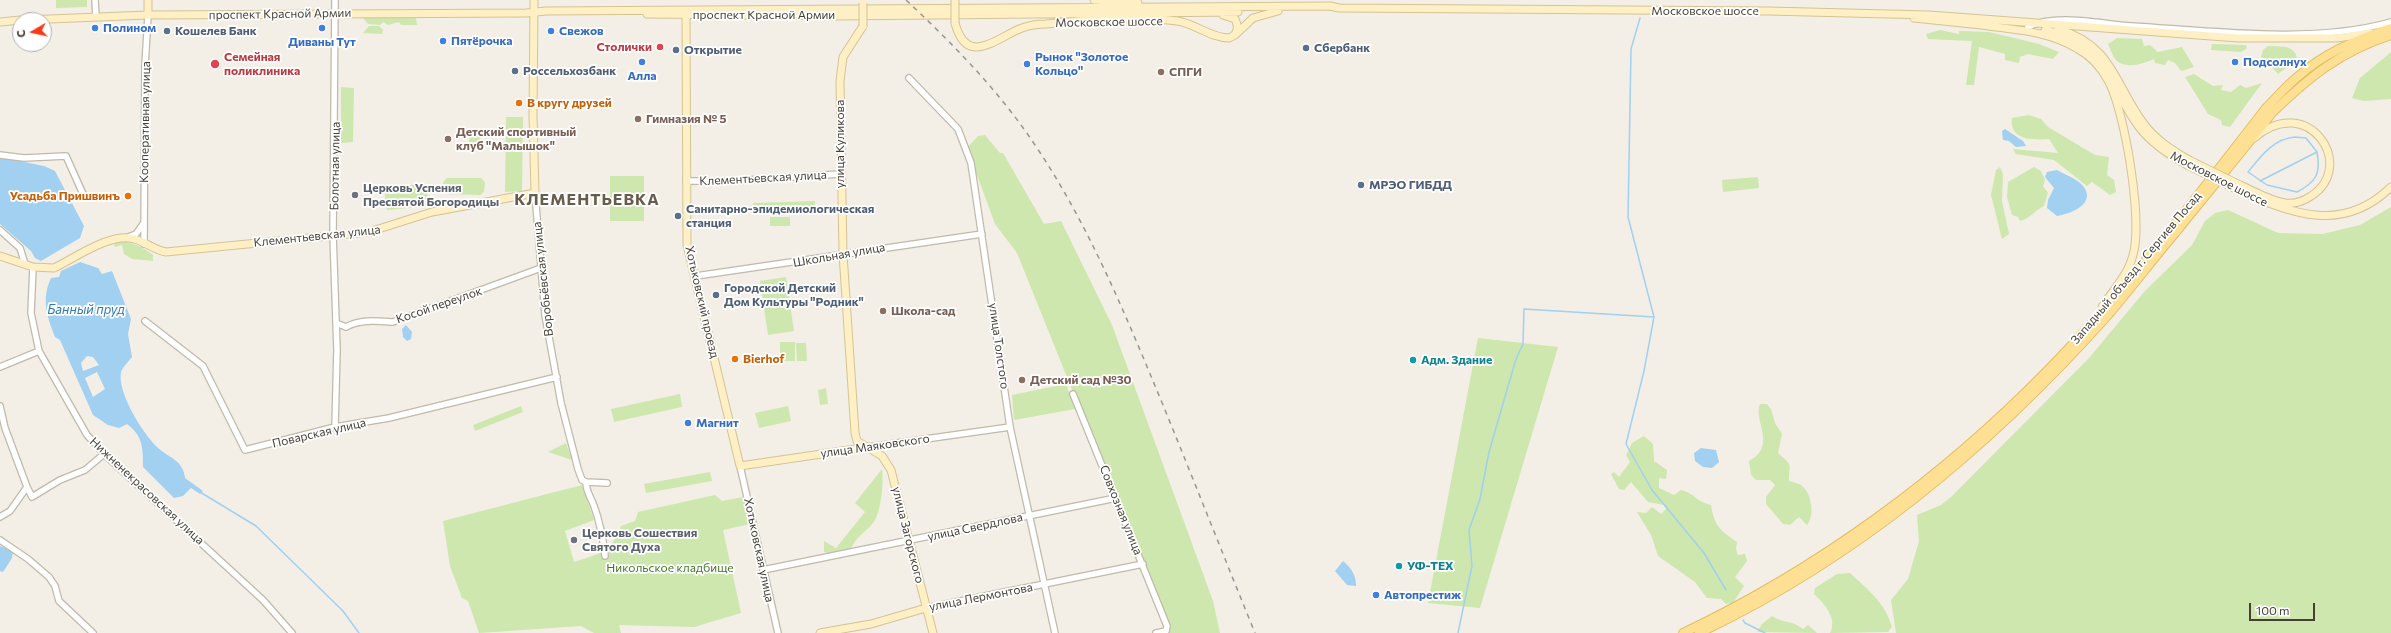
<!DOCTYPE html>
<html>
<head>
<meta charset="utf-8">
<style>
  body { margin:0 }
  #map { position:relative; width:2391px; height:633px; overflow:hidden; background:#f3efe6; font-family:Commissioner,sans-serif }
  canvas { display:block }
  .north { position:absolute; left:12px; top:12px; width:40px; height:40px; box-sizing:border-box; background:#fff; border:1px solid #b5b2ae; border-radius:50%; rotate:261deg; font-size:11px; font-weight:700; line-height:16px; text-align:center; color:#453f35 }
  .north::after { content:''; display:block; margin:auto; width:14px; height:18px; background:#f93816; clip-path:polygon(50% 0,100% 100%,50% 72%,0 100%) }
  .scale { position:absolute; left:2249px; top:603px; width:66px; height:18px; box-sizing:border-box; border:2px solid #453f35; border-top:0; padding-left:5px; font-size:12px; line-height:14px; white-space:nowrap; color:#453f35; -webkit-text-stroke:3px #fff; paint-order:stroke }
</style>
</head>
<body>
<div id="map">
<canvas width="2391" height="633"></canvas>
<div class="north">С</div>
<div class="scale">100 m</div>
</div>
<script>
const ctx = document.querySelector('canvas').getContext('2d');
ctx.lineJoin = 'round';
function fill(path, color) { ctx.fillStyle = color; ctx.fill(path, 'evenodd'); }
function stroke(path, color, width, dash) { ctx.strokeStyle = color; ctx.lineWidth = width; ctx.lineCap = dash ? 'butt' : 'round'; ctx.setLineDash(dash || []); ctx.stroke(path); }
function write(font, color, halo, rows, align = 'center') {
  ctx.font = font + ' Commissioner,sans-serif'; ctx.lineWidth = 3.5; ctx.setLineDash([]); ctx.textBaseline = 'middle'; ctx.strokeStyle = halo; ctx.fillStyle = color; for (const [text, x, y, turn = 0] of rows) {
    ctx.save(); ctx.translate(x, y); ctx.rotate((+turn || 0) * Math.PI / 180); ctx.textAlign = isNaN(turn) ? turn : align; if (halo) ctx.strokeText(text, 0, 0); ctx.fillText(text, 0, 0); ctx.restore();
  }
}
fill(new Path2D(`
  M56,0H87V7L56,8Z
  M363,18H416L417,25H401L399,22L388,25L383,22L380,25L368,24Z
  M369,26H379L383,30L382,34L363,33Z
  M1940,30L1959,34V31L1989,32L2039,44L2059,52L2053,59L2028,54L2020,57L2019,63L2005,60V54L1979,47L1974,85H1966L1972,41L1928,39L1926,34Z
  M2117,38L2142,39L2144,46L2150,45L2158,52L2182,47L2194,67L2181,71L2175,63L2168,60L2165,65L2155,63L2154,59C2143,64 2124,70 2115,59C2112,55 2110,48 2108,44Z
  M2212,44L2246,45L2247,48L2241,52L2211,50Z
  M2268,46C2280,47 2293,44 2297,57L2293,63L2278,74L2271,66L2265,63L2261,57L2263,50Z
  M2391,52V99L2364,101L2352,98L2360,78Z
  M2194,74L2213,86L2223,85L2221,90L2231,92L2240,85L2246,88L2262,83L2230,127L2222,125L2221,120L2208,114L2185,77Z
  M341,87L354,88L353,142L341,143Z
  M2029,115L2041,119L2048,127L2095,155L2109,157L2107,175L2114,180L2116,192L2110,195L2092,182L2087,186L2054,160L2016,154L2013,149L2058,153L2049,139C2034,140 2009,141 2012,118Z
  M506,117H523L522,191L505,192Z
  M469 141a6 6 0 1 1 12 0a6 6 0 1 1-12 0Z
  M985,135L1000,153H1003L1044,224L1061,221L1112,325L1213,601L1220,633H1170L1017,253L995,224L967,148L978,136Z
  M2000,167L2003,174L2002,201L2009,234L2002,239L1991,195L1996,170Z
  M2034,167L2041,171L2045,180L2043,186L2048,193L2044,206C2033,211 2033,217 2020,221L2018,217L2012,215L2007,197L2008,182Z
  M610,176H644V221H610Z
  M1758,177L1759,188L1723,192L1722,180Z
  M447,178H481L485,182L484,192L480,195L445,194L443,182Z
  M423,183L427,186L428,206L387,210L384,189Z
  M815,201V212L754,214L753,203Z
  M2391,207V633H1896L1891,600L1908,579L1919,541L1917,515L1941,505L1951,497L2089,358L2144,292L2192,245L2205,221L2215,213L2228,210L2278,233L2322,234L2360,225Z
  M770,217H790V226H770Z
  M124,241C136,244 144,248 153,255V261L132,259L124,254L122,245L115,247L114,244Z
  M786,277L794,331L768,335L760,281Z
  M1478,338L1558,347L1480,608L1428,603Z
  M780,342H795V361H780Z
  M796,343H806L807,361H797Z
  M1066,384L1075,409L1014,420L1012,395Z
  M826,388L828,404L820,405L818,390Z
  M680,394L682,407L614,422L611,409Z
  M1760,404H1767L1771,409L1775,423L1782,434L1778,453C1794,467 1789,463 1789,481C1792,482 1798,483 1801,485C1812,493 1815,516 1807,525L1799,517L1790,525L1783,524L1766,504V497L1775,485L1770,480H1756L1751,475L1749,461C1778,446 1753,421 1760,404Z
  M521,406L523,412L475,431L473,425Z
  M788,406L791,421L759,428L755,413Z
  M1644,436L1653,444L1654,461L1667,470L1666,479L1659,478V488L1674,495L1681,490C1693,492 1698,503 1711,505C1714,526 1721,531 1737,542L1736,549L1738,555L1745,554L1747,561L1735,577L1744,586L1733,603L1726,604L1721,599L1707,598L1695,582L1658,556L1651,535L1637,512L1646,513L1652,507L1661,514L1666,509L1664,505L1648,502L1631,482L1624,490L1619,489L1611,474L1614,472L1619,477L1630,462L1626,455L1632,443Z
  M566,443L572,460L548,452Z
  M882,469C884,481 881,514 873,523C866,532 855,537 851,549L833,554L824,552V541L836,548L865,512L855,503Z
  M710,472L712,481L646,493L644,484Z
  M582,485L594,520L565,531L574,562C599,554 611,552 621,526L635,521L638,512L715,495L722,501L744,497L750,524L723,530L741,613L694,627L619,625L621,633H594L581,626L479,633L468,601L462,598L450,566L443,521Z
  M1850,573C1867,589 1885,602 1892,627L1888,632L1830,633C1838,619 1824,603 1814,594L1815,588L1837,574Z
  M1772,616C1784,624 1790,619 1803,629L1808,625L1817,633L1757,632L1762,624Z`), '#cde7ae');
fill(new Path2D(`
  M2005,129L2023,141L2026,146L2016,147L2009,141L2003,140L2002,131Z
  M0,157L44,166L55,171L84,226L80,238L41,261L35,258L31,251L0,224Z
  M2057,170C2065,175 2077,178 2084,187C2096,205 2069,214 2057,216L2047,208L2048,200L2054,188L2045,177L2047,172Z
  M80,262L98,268L102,274L112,271L131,319L128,334L132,357C129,361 123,367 121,372C117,392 142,432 156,446C168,458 183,459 185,478L203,491L200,494L191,488L183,496L174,498L143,467C143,448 143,436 127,424L119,428L108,425L93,415L60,340L55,337C47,316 41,300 51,278L59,277L61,271ZM87,356L93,357L99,365L83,371L81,363ZM97,372L105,389L93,397L85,378Z
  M406,325L412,332L411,339L407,341L403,337L402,329Z
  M1701,448L1716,450L1719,462L1712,468L1703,467L1695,461L1694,453Z
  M0,546L13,551L12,558L3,572L0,571Z
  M1343,561C1351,568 1356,574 1356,586L1347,585L1335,571Z`), '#a1d0f0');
stroke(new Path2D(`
  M1640,18L1631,49L1628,217L1654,317L1644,371L1626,444L1652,490L1704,553L1726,590
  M2295,137L2306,138L2317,152C2321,174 2316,182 2297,192L2267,185L2248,172C2261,156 2273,139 2295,137Z
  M2260,181L2317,152
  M200,492L256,526L343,611L359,633
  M1743,620L1745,623L1765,633
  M1458,633L1472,566L1469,530L1480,499L1489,452L1516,359L1523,344L1524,309L1654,317`), '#a1d0f0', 1.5);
const street = new Path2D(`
  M95,0L96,17
  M335,0L333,235L337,350L335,427
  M2028,27C2056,13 2100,24 2132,26C2212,31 2314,44 2391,22
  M909,78L958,129L971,163L1010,427L1055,633
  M0,155L24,158L66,156L83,194
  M686,181H732L840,174
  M535,193L545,315L561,403L578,469L582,480L586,482L607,483
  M0,230L20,248L25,264
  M126,238L136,234L143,224
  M144,244L145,66L148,15
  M33,267L31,313L39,351L87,435L104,454L263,600L292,633
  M696,276L982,234
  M145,321L203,366L245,450L335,427L389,418L557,377
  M336,323L346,327C360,319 377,321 393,322L541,268
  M0,367L39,351
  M1073,394L1167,626L1166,631L1156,633
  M0,406L5,428L27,487
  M869,447L1010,427
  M740,466L778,633
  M586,482C586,492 591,497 594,506C600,522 603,539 605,556
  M0,517L10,511L27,487L32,497L60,480L85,470L104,454
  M0,540L28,559L49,577L55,586L59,601L93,633
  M763,570L1116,498
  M926,608L1143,564`);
const secondary = new Path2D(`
  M148,0V15
  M1094,0L1138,3
  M647,14L835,16L1238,12
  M686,15L687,245L740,466L869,447
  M1914,18L1991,26
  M25,20L148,15L526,13L546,11L1330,6L1339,8L1768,11L1929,15L2238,38H2337L2371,33
  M0,22L20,20
  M955,23C967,69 999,36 1022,28C1030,25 1038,24 1046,24C1086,20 1138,16 1177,21C1194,23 1211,38 1229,38C1238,35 1239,27 1235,19L1223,15
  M863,26L843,57L840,81L843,254L855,433L857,441L882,456L891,470L933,633
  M1988,26C2019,30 2051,32 2078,49C2091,56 2102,69 2109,82C2125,113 2143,221 2133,255C2128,275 2113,290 2102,307
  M2058,29C2113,45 2114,84 2144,124C2156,140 2172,150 2189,160
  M2045,30C2113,47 2105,81 2139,127C2152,144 2169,155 2187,165
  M1235,35L1253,18L1278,11
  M2242,186C2256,192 2270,201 2285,203C2294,204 2304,201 2311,196C2358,166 2308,91 2254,138
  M2240,191C2293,214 2343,234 2391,187
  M0,256L33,267L54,268C75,258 111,232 134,239C146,242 154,250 166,252L369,232L432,212L535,193L533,116L534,0
  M820,633L871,624L926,608`);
const primary = new Path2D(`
  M1683,633C1818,569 1942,478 2047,371C2126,290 2196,198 2266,108C2277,97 2288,84 2301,74C2326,52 2360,38 2391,28
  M1699,633C1856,559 1994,443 2109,314C2132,287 2153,259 2176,232C2208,192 2241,153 2272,113C2309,77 2341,51 2391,35`);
stroke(street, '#c1b9ab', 8);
stroke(secondary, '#d3c395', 9);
stroke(primary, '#e3bd63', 10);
stroke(street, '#fff', 5.5);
stroke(secondary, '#fef0c4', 7);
stroke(primary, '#fee094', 8);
stroke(new Path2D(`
  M906,0C953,44 999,91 1035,145C1089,225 1126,316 1163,405C1194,481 1224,557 1255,633`), '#959595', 1.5, [5, 5]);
const secondaryBridge = new Path2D(`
  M955,0V23
  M863,3V26
  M2189,160L2242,186
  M2187,165L2240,191`);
stroke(secondaryBridge, '#d3c395', 9, []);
stroke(secondaryBridge, '#fef0c4', 7);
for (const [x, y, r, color] of [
  [95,28,4,"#3f7fe0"],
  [322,28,4,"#3f7fe0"],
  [167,31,4,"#5c6f8a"],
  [551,31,4,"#3f7fe0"],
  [443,41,4,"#3f7fe0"],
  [660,47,4,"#e0444e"],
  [1306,48,4,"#5c6f8a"],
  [676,50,4,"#5c6f8a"],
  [642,62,4,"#3f7fe0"],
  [2235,62,4,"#3f7fe0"],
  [215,64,5,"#e0444e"],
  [1027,64,4,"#3f7fe0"],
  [515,71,4,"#5c6f8a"],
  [1161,72,4,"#8d6e63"],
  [519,103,4,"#e8710a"],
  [638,119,4,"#8d6e63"],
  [448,139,4,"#8d6e63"],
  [1361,185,4,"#5c6f8a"],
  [355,195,4,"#6b7280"],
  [128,196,4,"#e8710a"],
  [678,216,4,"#5c6f8a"],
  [716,295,4,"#5c6f8a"],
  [883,311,4,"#8d6e63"],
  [735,359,4,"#e8710a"],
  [1413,360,4,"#0f9aa8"],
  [1022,380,4,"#8d6e63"],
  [688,423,4,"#3f7fe0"],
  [574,540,4,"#6b7280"],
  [1399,566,4,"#0f9aa8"],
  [1376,595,4,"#3f7fe0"]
]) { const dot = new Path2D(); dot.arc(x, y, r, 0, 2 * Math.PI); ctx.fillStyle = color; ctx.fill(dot); stroke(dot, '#fff', 1.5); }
write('12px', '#453f35', '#fff', [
  ["Московское шоссе",1705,11],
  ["проспект Красной Армии",280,14,-1],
  ["проспект Красной Армии",764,15],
  ["Московское шоссе",1109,22,-1],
  ["Кооперативная улица",145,122,-89],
  ["улица Куликова",840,144,-90],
  ["Болотная улица",335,166,-89],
  ["Клементьевская улица",763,178,-3],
  ["Московское шоссе",2219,179,27],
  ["Клементьевская улица",317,236,-6],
  ["Школьная улица",839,255,-10],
  ["Западный объезд г. Сергиев Посад",2136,268,-50],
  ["Воробьёвская улица",543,279,-96],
  ["Хотьковский проезд",702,302,77],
  ["Косой переулок",439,305,-19],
  ["улица Толстого",999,346,82],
  ["Поварская улица",319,433,-13],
  ["улица Маяковского",875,446,-8],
  ["Нижненекрасовская улица",147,491,43],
  ["Совхозная улица",1121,510,68],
  ["улица Свердлова",975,527,-12],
  ["улица Загорского",908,535,76],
  ["Хотьковская улица",759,550,78],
  ["улица Лермонтова",981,597,-11]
]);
write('bold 12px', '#366cbe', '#fff', [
  ["Полином",103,28],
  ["Свежов",559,31],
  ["Пятёрочка",451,41],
  ["Диваны Тут",322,42,"center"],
  ["Рынок \"Золотое",1035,57],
  ["Кольцо\"",1035,71],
  ["Подсолнух",2243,62],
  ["Алла",642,76,"center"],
  ["Магнит",696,423],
  ["Автопрестиж",1384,595]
], 'left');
write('bold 12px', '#4e5e75', '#fff', [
  ["Кошелев Банк",175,31],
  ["Сбербанк",1314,48],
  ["Открытие",684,50],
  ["Россельхозбанк",523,71],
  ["МРЭО ГИБДД",1369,185],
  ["Санитарно-эпидемиологическая",686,209],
  ["станция",686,223],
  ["Городской Детский",724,288],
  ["Дом Культуры \"Родник\"",724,302]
], 'left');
write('bold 12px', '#be3a42', '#fff', [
  ["Столички",652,47],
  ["Семейная",224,57,"left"],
  ["поликлиника",224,71,"left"]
], 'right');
write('bold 12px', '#785e54', '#fff', [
  ["СПГИ",1169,72],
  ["Гимназия № 5",646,119],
  ["Детский спортивный",456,132],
  ["клуб \"Малышок\"",456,146],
  ["Школа-сад",891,311],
  ["Детский сад №30",1030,380]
], 'left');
write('bold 12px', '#c56008', '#fff', [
  ["В кругу друзей",527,103],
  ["Усадьба Пришвинъ",120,196,"right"],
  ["Bierhof",743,359]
], 'left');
write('bold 12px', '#5b616d', '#fff', [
  ["Церковь Успения",363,188],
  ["Пресвятой Богородицы",363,202],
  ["Церковь Сошествия",582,533],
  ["Святого Духа",582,547]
], 'left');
write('bold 12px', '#0d838f', '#fff', [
  ["Адм. Здание",1421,360],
  ["УФ-ТЕХ",1407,566]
], 'left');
write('12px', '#467728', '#fff', [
  ["Никольское кладбище",670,568]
]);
write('italic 13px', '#2f7ab1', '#fff', [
  ["Банный пруд",86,310]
]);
ctx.letterSpacing = '1px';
write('bold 16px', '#685d4c', '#fff', [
  ["КЛЕМЕНТЬЕВКА",587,200]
]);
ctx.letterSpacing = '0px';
</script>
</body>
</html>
